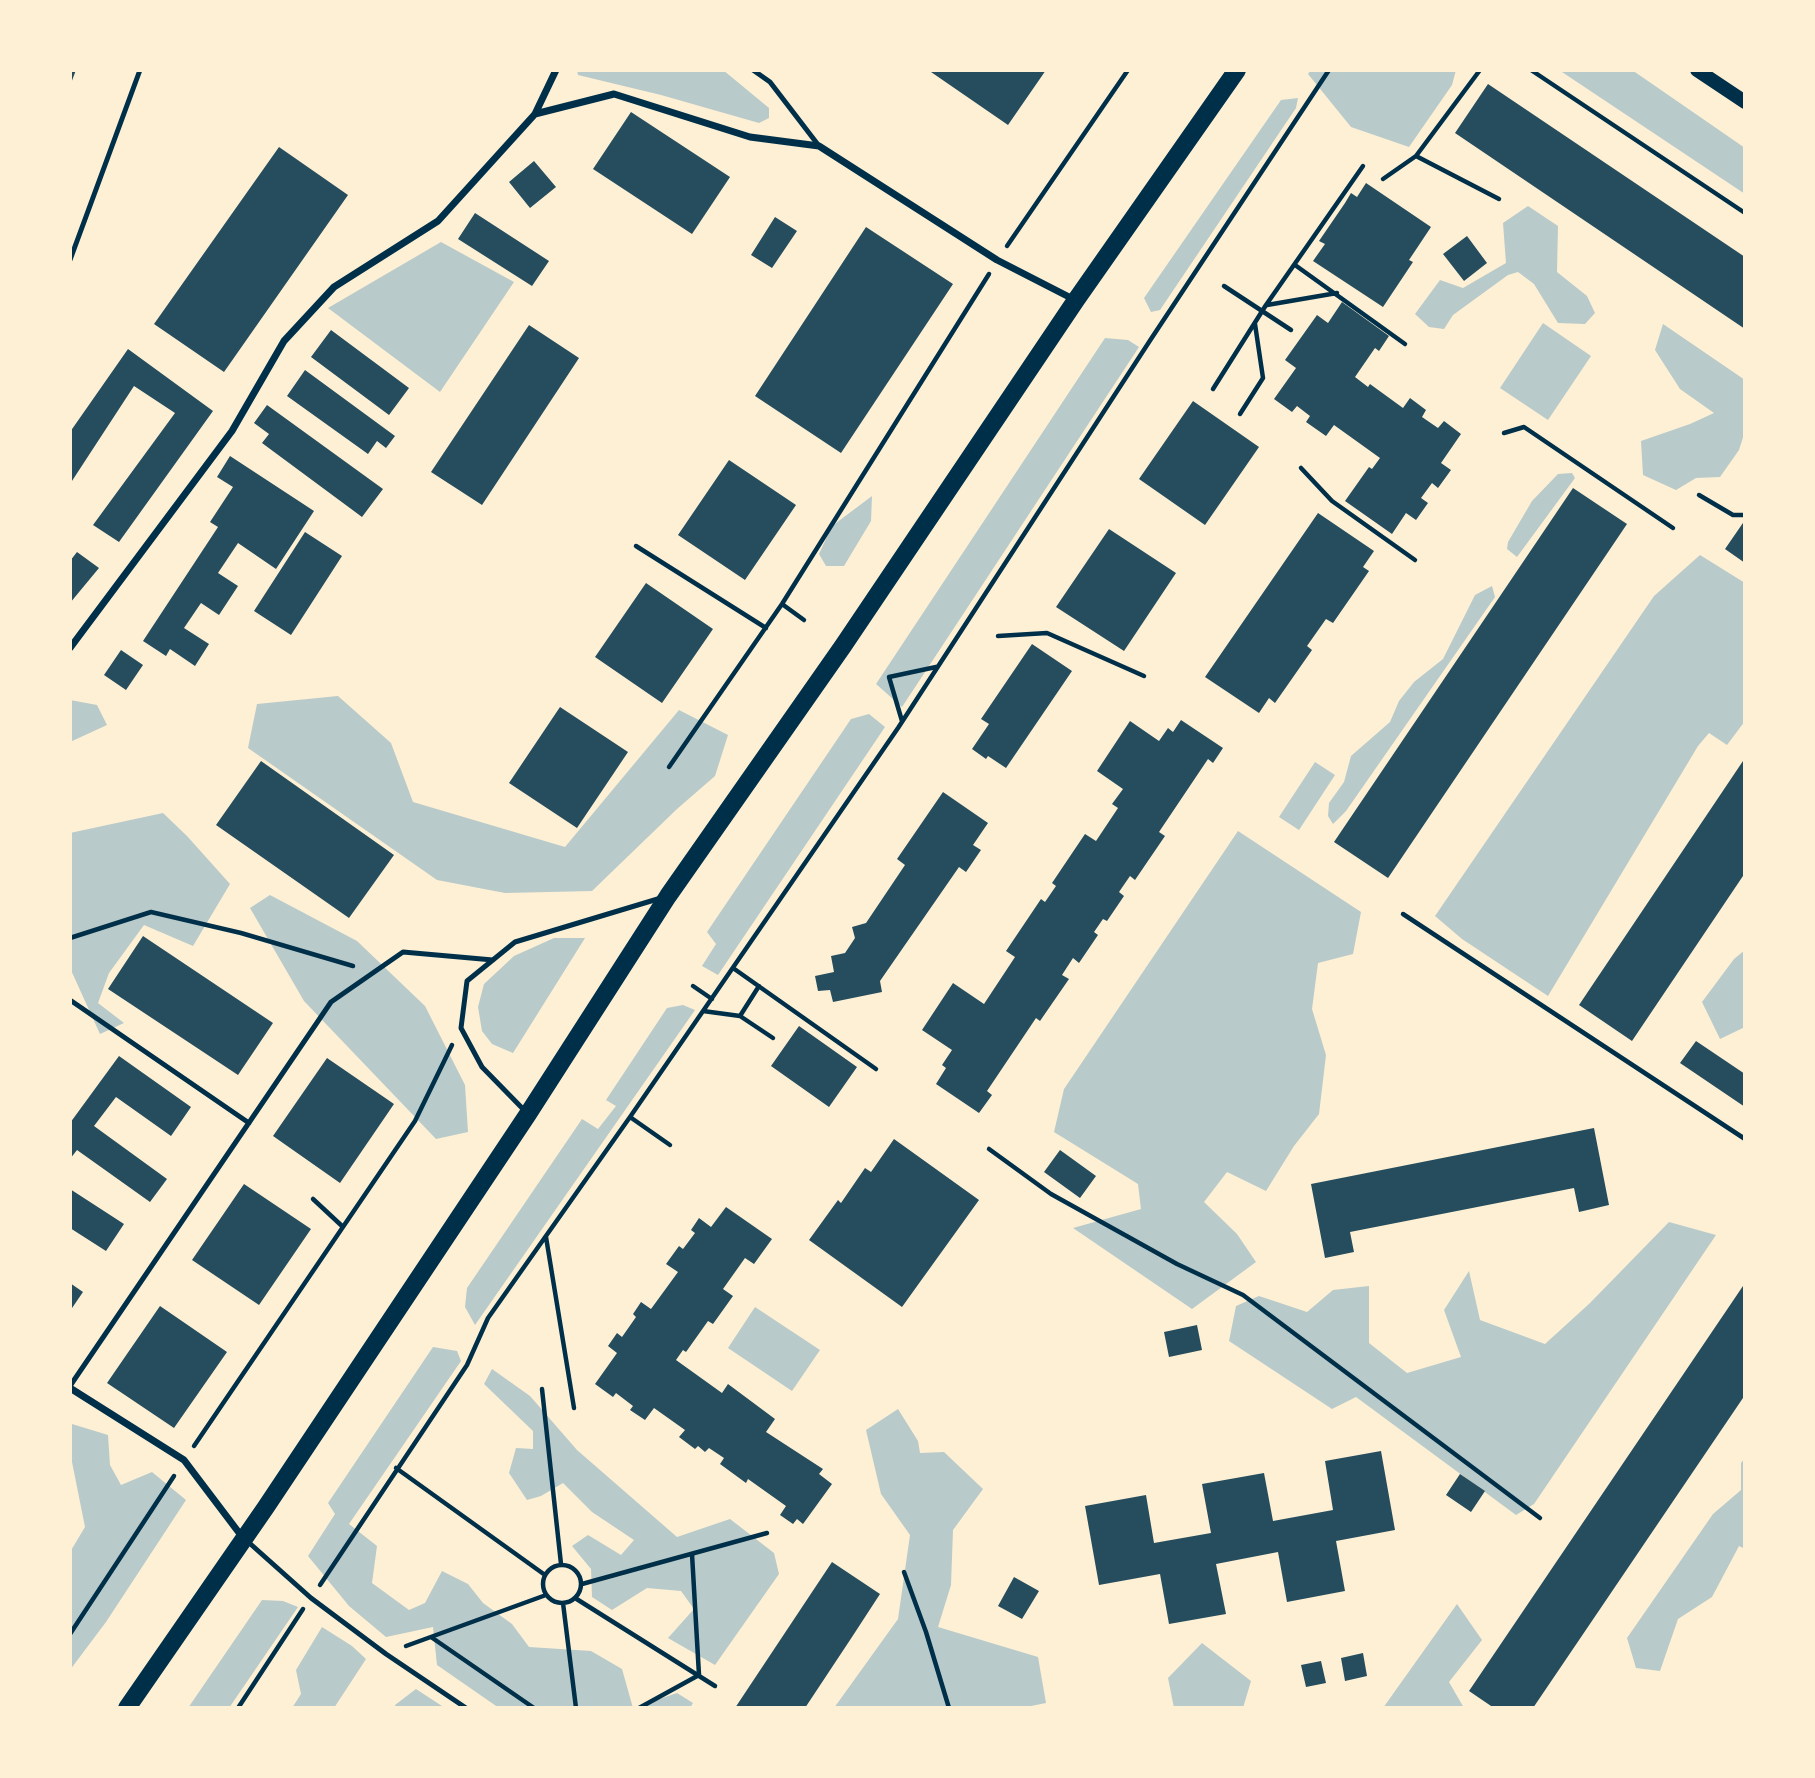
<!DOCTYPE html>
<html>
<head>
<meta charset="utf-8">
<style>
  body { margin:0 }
  #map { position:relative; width:1815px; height:1778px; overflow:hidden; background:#fdf0d5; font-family:"PT Sans Narrow",sans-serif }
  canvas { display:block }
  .frame { position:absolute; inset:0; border:72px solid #fdf0d5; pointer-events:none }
</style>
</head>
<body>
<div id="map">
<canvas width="1815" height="1778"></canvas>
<div class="frame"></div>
</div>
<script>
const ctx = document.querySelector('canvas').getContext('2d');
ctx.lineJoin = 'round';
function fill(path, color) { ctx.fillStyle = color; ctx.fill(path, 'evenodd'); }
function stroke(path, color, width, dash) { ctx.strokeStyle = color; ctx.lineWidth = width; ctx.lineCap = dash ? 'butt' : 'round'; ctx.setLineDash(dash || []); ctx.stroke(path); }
fill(new Path2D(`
  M577,70H723L769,108V118L759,123L661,95L578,75Z
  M1311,70H1456L1452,85L1409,147L1351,127L1308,74Z
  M1559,70H1632L1745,148V194Z
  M1298,98L1296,108L1160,310L1151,312L1144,298L1281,100Z
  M1528,206L1558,226L1557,272L1587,296L1595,313L1585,324L1558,323L1534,284L1518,272L1508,275L1453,315L1444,329L1429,327L1415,314L1440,280L1463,288L1506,263L1503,223Z
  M441,242L514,282L440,392L328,308Z
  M1543,323L1591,356L1548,420L1500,388Z
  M1663,324L1745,380V431L1739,450L1720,477L1696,478L1676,490L1643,475L1641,441L1690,424L1714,413L1680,389L1655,350Z
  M1105,338L1128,340L1139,347L902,707L876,684Z
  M1572,473L1575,478L1517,557L1507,549L1508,542L1532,501L1558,474Z
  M872,496L871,521L844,566H826L819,554L832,526Z
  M1700,555L1745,583V721L1727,745L1709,733L1698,746L1548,996L1462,939L1435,916L1654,596Z
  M1492,586L1495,597L1346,811L1333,824L1328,816L1329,803L1344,782L1351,756L1390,722L1399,701L1414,682L1443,659L1475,595Z
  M338,696L391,743L413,802L565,847L679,710L728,735L715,776L677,809L592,891L505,893L437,880L248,748L257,704Z
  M70,700L97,705L107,725L70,742Z
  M869,714L885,727L718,975L702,966L716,944L707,932L851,719Z
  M1315,762L1335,775L1299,830L1279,817Z
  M163,813L187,836L230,884L193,946L144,925L109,973L98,1003L124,1023L100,1034L70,968V833Z
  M1238,831L1361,912L1353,954L1318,963L1312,1009L1326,1055L1319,1114L1294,1146L1266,1191L1227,1172L1204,1202L1237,1234L1256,1262L1192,1309L1073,1228L1141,1209L1138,1184L1054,1132L1064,1089Z
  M270,895L357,941L425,1006L465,1085L468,1132L436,1139L304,1001L250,908Z
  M554,938H585L513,1053L492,1044L482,1031L478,1007L484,984L514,956Z
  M1745,950V1027L1720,1039L1702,1002L1734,959Z
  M683,1005L695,1010L475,1325L465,1307L467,1288L582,1119L598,1129L616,1106L606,1100L667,1008Z
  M1669,1222L1716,1235L1534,1504L1516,1515L1356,1397L1332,1409L1229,1341L1236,1306L1259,1296L1307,1312L1333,1290L1369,1286V1343L1407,1373L1461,1357L1444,1310L1469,1271L1480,1320L1545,1344L1590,1303Z
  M755,1307L820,1350L792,1391L728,1348Z
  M433,1347L457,1351L461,1361L349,1524L377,1546L372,1583L409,1610L425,1603L442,1571L468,1584L483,1603L512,1624L529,1647L591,1651L622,1669L633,1708L677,1693L693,1703L690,1708H499L437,1665L433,1627L386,1637L349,1606L308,1556L335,1514L328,1503Z
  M492,1369L530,1396L577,1450L677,1537L730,1519L774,1553L779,1574L715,1665L668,1638L694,1609L681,1591L647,1588L612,1610L592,1597L591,1569L572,1546L588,1535L621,1555L634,1540L592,1512L563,1483L541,1496L527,1500L509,1473L516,1448L533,1449V1431L484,1384Z
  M898,1409L918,1441L920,1453L944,1452L983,1489L953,1530L951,1585L938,1627L1038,1657L1046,1703L1021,1708H834L898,1619L910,1535L881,1494L866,1430Z
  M72,1424L108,1435L110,1465L121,1485L152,1472L186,1500L106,1622L70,1670V1552L85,1527L71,1457Z
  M1745,1458V1549L1739,1546L1712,1597L1678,1619L1660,1671L1636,1668L1627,1638L1713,1514L1741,1490V1463Z
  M262,1600L283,1601L298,1607L229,1708H188Z
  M1457,1604L1482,1640L1449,1682L1464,1708H1383Z
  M322,1627L352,1646L366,1659L334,1708H292L301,1694L296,1670Z
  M1202,1643L1251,1681L1243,1708H1174L1168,1678Z
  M416,1689L445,1708H396L395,1705Z`), '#b9caca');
fill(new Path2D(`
  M70,70H76L70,86Z
  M932,70H1046L1008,125L931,72Z
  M1488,84L1745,257V329L1455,133Z
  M631,112L730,177L692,234L593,169Z
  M279,147L348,195L224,372L154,324Z
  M534,161L556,187L530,208L509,182Z
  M1366,183L1431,227L1409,260L1413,262L1383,307L1313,261L1325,244L1319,241L1345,203L1351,193L1357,197Z
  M475,213L549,261L532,286L458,239Z
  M775,217L797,231L772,268L751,255Z
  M866,227L953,284L841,453L755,396Z
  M1467,236L1487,263L1464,281L1443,254Z
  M1342,302L1389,336L1379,351L1375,348L1355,377L1368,387L1370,384L1403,408L1410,398L1426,410L1422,417L1438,428L1444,421L1461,434L1441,463L1451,470L1438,488L1432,483L1421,498L1428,503L1416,520L1406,513L1392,534L1345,501L1369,467L1372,469L1380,458L1334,425L1326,436L1306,422L1310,416L1297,406L1292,412L1274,399L1296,368L1285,360L1317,315L1328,323Z
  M529,325L579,358L482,505L431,472Z
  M331,330L409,388L389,415L311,357Z
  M128,349L213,411L119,542L93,525L175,413L134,386L70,484V432Z
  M305,370L395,436L386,448L377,441L368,454L287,396Z
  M1193,401L1259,447L1205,525L1139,479Z
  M267,405L383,489L362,517L262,443L269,434L254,423Z
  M230,456L314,511L276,569L238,543L218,573L238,586L219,615L201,603L184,628L209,644L195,666L170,649L166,656L143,641L218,527L210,522L233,487L217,477Z
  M729,460L796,505L745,580L678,535Z
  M1573,488L1627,524L1388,878L1334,842Z
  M1318,513L1374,551L1363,567L1369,571L1333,623L1326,619L1307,646L1312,650L1275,703L1269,698L1259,713L1205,677Z
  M1745,520V563L1725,549Z
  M1109,529L1176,573L1124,651L1056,607Z
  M305,532L342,556L291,635L254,611Z
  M77,552L99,568L70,603V561Z
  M646,583L713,629L662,703L595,657Z
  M1032,644L1072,671L1006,768L988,756L986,759L972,749L989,724L981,719Z
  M121,650L143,665L126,690L104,675Z
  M560,707L628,752L577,828L509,783Z
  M1181,720L1223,748L1213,763L1208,759L1159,832L1165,836L1135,880L1130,876L1119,892L1124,896L1107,921L1103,919L1094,932L1098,935L1079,963L1073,958L1062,975L1069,979L1040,1021L1036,1018L987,1091L992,1095L979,1113L936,1084L946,1068L942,1065L952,1050L922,1030L953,983L984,1004L1015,957L1006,951L1041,899L1045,902L1056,886L1052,883L1085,834L1096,841L1118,808L1112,804L1123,789L1097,771L1130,721L1159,741L1168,728L1173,732Z
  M1745,758V873L1632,1041L1579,1005Z
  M261,761L394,855L349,918L216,825Z
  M943,792L988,823L973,845L981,850L966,872L959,867L880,981L882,992L833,1002L830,990L818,991L815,976L834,972L831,956L845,953L855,938L852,927L866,923L905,865L897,859Z
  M143,936L273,1023L238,1075L108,989Z
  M799,1026L857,1067L829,1107L771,1066Z
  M1696,1041L1745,1074V1107L1680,1063Z
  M119,1056L191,1107L171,1136L116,1097L94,1126L167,1179L150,1202L77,1150L70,1159V1123Z
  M327,1058L394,1104L340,1183L273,1136Z
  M1594,1128L1609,1205L1579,1212L1574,1188L1350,1232L1354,1252L1325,1258L1311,1184Z
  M894,1139L979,1200L902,1307L809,1240L838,1200L841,1203L865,1168L871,1172Z
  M1060,1150L1096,1176L1080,1198L1044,1172Z
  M244,1184L311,1229L259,1305L192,1260Z
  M70,1189L124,1224L106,1251L70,1228Z
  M726,1207L772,1239L754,1264L745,1258L723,1289L733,1296L713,1324L708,1321L686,1352L683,1350L676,1360L722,1393L728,1384L775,1419L766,1432L823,1469L819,1474L832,1484L803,1524L797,1519L793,1524L780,1515L786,1506L748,1479L746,1483L720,1464L724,1458L709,1448L705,1452L698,1446L695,1449L679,1437L685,1430L654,1408L645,1420L630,1410L633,1406L616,1393L613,1397L595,1384L617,1353L608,1346L617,1333L622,1337L636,1317L633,1314L641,1302L651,1309L678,1272L666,1264L679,1246L683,1249L695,1233L691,1230L699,1218L711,1227Z
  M70,1283L83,1292L70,1311Z
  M1745,1283V1395L1533,1708H1494L1469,1691Z
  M160,1306L227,1352L174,1428L107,1383Z
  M1197,1325L1202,1350L1169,1357L1164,1332Z
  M1381,1451L1395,1530L1336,1541L1345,1591L1287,1602L1278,1552L1216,1564L1226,1614L1169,1624L1160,1574L1099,1585L1085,1506L1146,1495L1154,1543L1211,1533L1202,1484L1264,1473L1273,1521L1333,1510L1325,1461Z
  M1460,1474L1485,1491L1471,1512L1446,1495Z
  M832,1562L880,1594L852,1637L805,1708H735Z
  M1014,1577L1039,1591L1022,1619L998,1606Z
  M1363,1653L1367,1676L1345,1681L1341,1658Z
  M1321,1661L1326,1683L1306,1687L1301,1665Z`), '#264d5e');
stroke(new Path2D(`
  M1531,70L1745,213
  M1416,156L1499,199
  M1383,179L1416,156L1480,70
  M1007,246L1128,70
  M1295,265L1405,344
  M1224,286L1291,330
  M1267,305L1337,293
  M1213,389L1266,305L1363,166
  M1240,414L1263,378L1255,324
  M1504,433L1524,427L1673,528
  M1301,468L1332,501L1415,560
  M1699,495L1733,515H1745
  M636,546L766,628
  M782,604L804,620
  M998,636L1047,633L1144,676
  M902,721L889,677L936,667
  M669,767L782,604L989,274
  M1403,914L1745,1139
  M70,938L151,912L241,933L353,966
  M733,968L876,1069
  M693,986L712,999
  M703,1011L740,1016L773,1038
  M740,1016L759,986
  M630,1117L670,1145
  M989,1149L1051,1194L1177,1264L1243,1295L1540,1518
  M313,1199L342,1226
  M546,1237L574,1408
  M542,1389L561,1564
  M194,1446L415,1121L452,1045
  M396,1468L545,1575
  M543 1584a19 19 0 1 1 38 0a19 19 0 1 1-38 0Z
  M904,1572L926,1632L949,1708
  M582,1584L767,1533
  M320,1585L467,1365L488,1318L630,1117L898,728L1151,339L1329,70
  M575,1598L715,1686
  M563,1603L576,1708
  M70,1634L174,1476
  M431,1637L534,1708
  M406,1646L546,1595
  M238,1708L303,1609
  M639,1708L699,1675L692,1554`), '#003049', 4.5);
stroke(new Path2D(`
  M753,70L770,82L819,146
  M70,260L140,70
  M70,1000L249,1123
  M525,1111L482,1067L461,1028L467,981L515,942L661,898
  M70,1386L331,1002L403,952L493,960
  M246,1540L311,1598L386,1654L466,1708`), '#003049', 5);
stroke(new Path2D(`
  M535,114L556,70
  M70,648L232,431L284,341L334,287L438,221L535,114L614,94L750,137L819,146L997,260L1075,300
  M70,1388L184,1460L243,1538`), '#003049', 7);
stroke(new Path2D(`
  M1697,70L1745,102`), '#003049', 14);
stroke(new Path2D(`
  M127,1708L266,1507L528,1114L668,896L843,646L1076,300L1237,70`), '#003049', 18);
</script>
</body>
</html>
